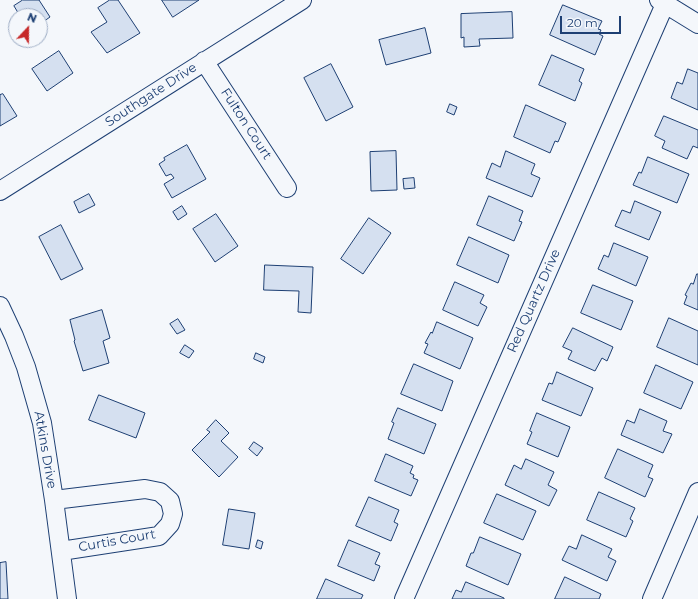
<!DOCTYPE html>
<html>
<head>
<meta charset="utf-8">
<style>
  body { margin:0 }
  #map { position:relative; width:698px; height:599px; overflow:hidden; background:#f4f7fb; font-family:Montserrat,sans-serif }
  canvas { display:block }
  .north { position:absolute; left:8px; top:8px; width:40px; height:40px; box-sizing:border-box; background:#f4f7fb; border:1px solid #9eadc5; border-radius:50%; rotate:22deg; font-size:11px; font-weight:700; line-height:16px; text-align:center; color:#1d3f73 }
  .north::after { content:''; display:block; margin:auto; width:14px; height:18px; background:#c62828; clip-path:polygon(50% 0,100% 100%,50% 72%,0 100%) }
  .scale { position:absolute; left:560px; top:16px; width:61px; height:18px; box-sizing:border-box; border:2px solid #1d3f73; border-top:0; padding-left:5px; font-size:12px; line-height:14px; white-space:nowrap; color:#1d3f73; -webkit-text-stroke:3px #f4f7fb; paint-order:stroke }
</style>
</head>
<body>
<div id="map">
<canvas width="698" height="599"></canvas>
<div class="north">N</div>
<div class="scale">20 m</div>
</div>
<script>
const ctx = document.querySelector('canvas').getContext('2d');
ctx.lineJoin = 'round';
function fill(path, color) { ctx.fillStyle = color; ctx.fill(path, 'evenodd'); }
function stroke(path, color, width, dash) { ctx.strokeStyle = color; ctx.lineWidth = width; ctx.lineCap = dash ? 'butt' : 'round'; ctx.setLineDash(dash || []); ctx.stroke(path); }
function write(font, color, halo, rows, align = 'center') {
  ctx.font = font + ' Montserrat,sans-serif'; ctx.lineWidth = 3; ctx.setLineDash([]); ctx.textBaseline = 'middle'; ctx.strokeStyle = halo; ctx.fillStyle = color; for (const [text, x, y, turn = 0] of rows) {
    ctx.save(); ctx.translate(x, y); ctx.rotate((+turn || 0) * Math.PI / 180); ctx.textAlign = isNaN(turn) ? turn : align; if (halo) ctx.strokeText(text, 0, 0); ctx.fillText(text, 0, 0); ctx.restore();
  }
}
const building = new Path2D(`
  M23,0H39L50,17L40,24V16H20L14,6Z
  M110,0H118L140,33L107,53L91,32L107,22L98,8Z
  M162,0H199L173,17Z
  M563,5L602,21L598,29L601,30L599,34L603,36L595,55L550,35Z
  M512,12L513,38L479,39L480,46L464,47V37L461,38V14Z
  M425,28L431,53L386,65L379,40Z
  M59,51L73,73L47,91L32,69Z
  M552,55L584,69L579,81L582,83L575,101L539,85Z
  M331,64L353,107L326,121L304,78Z
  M688,69L698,73V110L671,98L677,82L682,84Z
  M3,94L17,116L0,126V95Z
  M450,104L457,107L454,115L447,112Z
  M526,105L566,123L558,142L555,141L550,153L514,137Z
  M664,116L698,130V148L693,146L687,159L662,148L665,141L655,136Z
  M187,145L206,179L172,198L164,184L174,178L171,174L166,176L159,164L165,160L164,158Z
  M396,151L397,190L371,191L370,152Z
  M506,151L535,164L531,174L540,178L532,197L486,178L492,163L500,167Z
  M648,157L689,174L677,203L633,185L639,172L641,173Z
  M414,178L415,188L404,189L403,179Z
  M89,194L95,205L79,213L74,202Z
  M489,196L523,211L519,221L522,222L514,241L477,225Z
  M635,201L661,212L649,240L615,226L622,210L630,213Z
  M182,206L187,214L178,220L173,212Z
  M216,214L238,246L215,262L193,229Z
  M369,218L391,233L363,274L341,259Z
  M61,225L83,269L61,280L39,237Z
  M469,237L509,255L498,283L457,265Z
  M614,243L648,257L636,286L598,269L604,255L608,257Z
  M265,265L313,267L311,313L298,312L299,291L264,290Z
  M697,274H698V310L684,304L687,296L685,295L691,283L693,284Z
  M455,282L484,295L480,303L487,307L478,326L443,310Z
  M593,285L633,301L621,330L581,313Z
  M102,310L110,338L103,341L109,363L83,371L74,341L75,340L70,320Z
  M669,318L698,331V365L657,347Z
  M178,319L185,330L177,334L170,324Z
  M437,322L473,338L460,369L424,353L428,344L425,343L431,332L432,333Z
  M573,328L613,347L607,361L602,358L595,371L568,359L572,351L563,347Z
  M185,345L194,351L189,358L180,353Z
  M256,353L265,357L263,363L254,359Z
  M414,364L453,381L442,411L401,394Z
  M656,365L693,382L681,409L644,393Z
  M557,372L593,388L581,416L542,400L549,383L552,384Z
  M99,395L145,413L136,438L89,420Z
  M398,408L436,424L424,454L388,439L394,423L392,422Z
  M640,409L667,421L663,431L672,434L663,453L621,435L627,420L634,423Z
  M537,413L570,427L558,457L527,444L532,432L530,431Z
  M216,420L229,433L221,441L238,457L219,477L192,450L210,432L207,430Z
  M254,442L263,448L257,456L249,449Z
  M618,449L653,465L648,477L653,479L645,497L605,478Z
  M386,454L413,466L410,473L414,475L413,478L418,480L411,496L375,481Z
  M526,459L554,472L548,485L557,490L549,506L505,485L514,465L521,469Z
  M599,492L635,508L630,519L633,521L626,537L587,520Z
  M497,494L536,511L523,540L484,523Z
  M369,497L399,510L394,522L398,524L391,541L356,526Z
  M229,509L255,513L249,549L223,545Z
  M582,535L612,549L608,557L616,561L607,581L562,560L569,546L576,549Z
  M480,537L521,554L508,585L466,566L471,553H473Z
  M258,540L263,542L261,549L256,547Z
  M349,540L380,553L375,564L380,566L374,581L338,566Z
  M6,562L8,599H0V563Z
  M565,577L601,594L599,599H555Z
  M326,579L363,595L361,599H317Z
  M466,582L504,598V599H452L456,590L461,592Z`);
fill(building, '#d5e0f0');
stroke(building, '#1d3f73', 1);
const minor = new Path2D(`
  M659,0L698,24
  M204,61L287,188
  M0,191L302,0
  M0,306L14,336L26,367L42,423L54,500L67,599
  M54,500L145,489L160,492L170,501L173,514L170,524L159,536L61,551
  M404,599L665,4
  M652,599L698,492`);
stroke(minor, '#1d3f73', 20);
stroke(minor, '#f4f7fb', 18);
write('13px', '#1d3f73', '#f4f7fb', [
  ["Southgate Drive",151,95,-33],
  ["Fulton Court",246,124,57],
  ["Red Quartz Drive",534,301,-66],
  ["Atkins Drive",45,450,80],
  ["Curtis Court",117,541,-10]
]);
</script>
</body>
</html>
